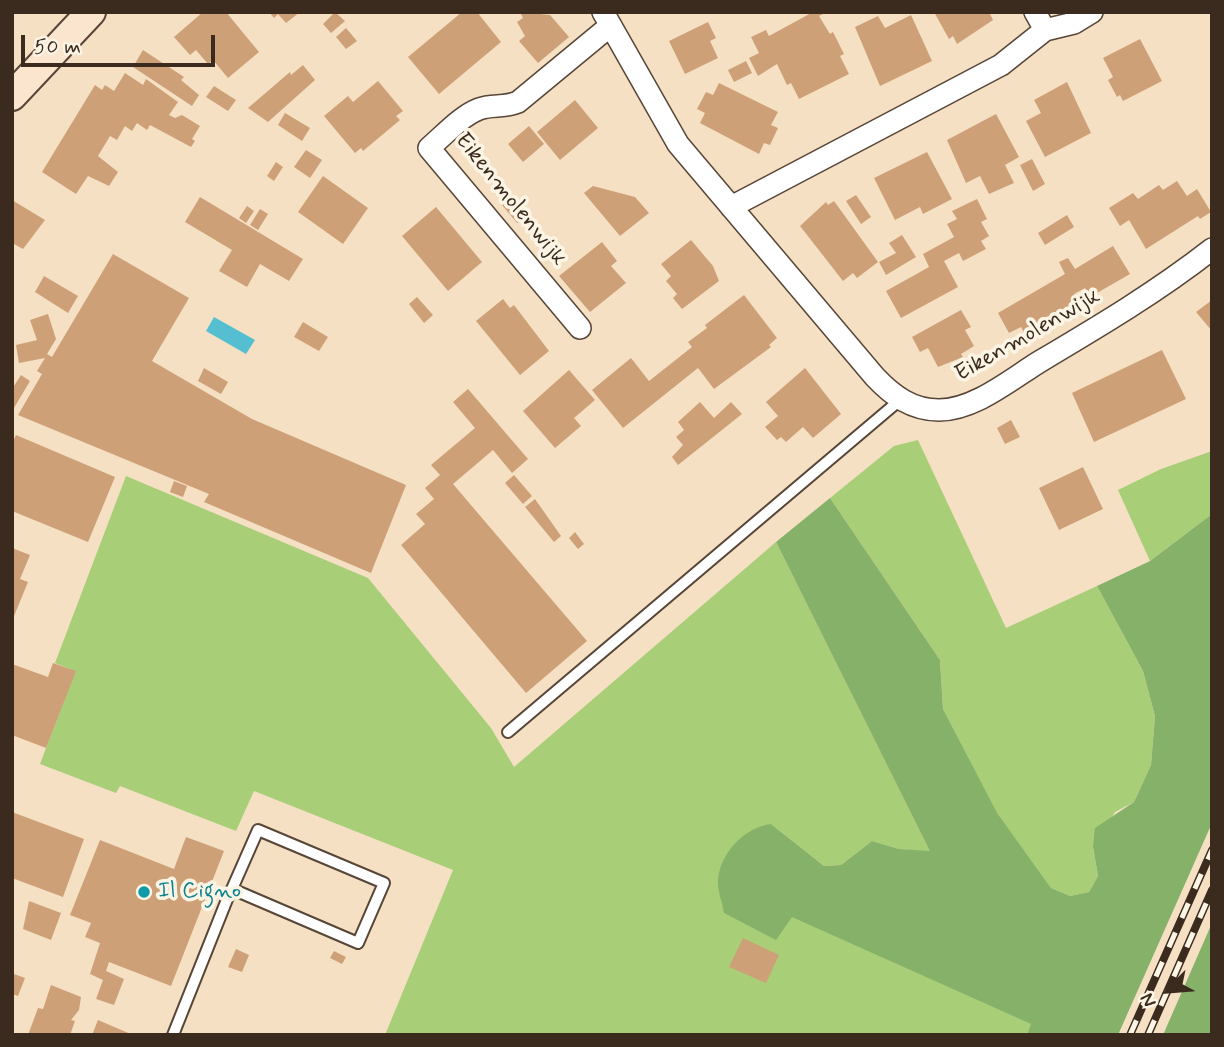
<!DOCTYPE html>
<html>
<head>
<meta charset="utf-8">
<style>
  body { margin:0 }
  #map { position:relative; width:1224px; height:1047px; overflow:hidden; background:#f5e0c4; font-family:Mynerve,sans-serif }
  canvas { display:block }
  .frame { position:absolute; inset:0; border:14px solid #3b2a1e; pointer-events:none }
  .north { position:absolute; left:1133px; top:956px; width:70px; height:70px; -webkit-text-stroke:5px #fcf5e5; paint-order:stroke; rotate:245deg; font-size:19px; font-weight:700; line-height:28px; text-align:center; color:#3b2a1e }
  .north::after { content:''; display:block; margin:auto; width:24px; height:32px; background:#3b2a1e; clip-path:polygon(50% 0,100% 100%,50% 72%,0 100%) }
  .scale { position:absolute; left:21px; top:35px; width:194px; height:32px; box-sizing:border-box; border:4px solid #3b2a1e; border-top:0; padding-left:9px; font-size:21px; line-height:24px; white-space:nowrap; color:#3b2a1e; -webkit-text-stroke:5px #fcf5e5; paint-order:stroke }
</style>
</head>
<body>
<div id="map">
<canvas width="1224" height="1047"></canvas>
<div class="frame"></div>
<div class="north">N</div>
<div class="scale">50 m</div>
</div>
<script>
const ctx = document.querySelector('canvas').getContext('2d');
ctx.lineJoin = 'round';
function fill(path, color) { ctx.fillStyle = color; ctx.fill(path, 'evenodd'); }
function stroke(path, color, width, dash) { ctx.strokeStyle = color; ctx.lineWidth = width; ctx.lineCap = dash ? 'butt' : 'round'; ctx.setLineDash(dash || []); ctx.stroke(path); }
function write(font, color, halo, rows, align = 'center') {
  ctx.font = font + ' Mynerve,sans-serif'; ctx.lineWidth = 7; ctx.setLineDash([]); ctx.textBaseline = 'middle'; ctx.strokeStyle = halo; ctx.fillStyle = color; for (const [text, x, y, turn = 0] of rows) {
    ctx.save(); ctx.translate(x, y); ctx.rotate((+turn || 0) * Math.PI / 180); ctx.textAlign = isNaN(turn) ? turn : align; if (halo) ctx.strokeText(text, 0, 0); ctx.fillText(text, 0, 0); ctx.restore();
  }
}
fill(new Path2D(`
  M918,440L1006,628L1097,586L1143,671L1155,716L1151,765L1134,802L1115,812L1093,848L1098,876L1089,892L1070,896L1051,888L996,813L943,709L940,660L830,498L894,446Z
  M1212,451V514L1150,561L1118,490L1161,469Z
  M126,476L368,578L491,728L514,767L776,542L931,852L899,849L872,841L841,865L824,866L771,824L792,916L1032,1024L1027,1035H385L453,870L254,791L236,831L120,786L116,793L40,764L75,671L55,663Z`), '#a9ce78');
fill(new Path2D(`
  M830,498L940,660L943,709L997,813L1051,888L1070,896L1089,892L1098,876L1093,847L1095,828L1134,802L1151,765L1155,716L1143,671L1097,586L1150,561L1212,514V823L1118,1035H1027L1031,1024L792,917L776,940L724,913C723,904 717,890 718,880C720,853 745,827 771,824L824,866L841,865L872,841L899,849L930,851L776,542Z
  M1212,923V1035H1163Z`), '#86b168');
fill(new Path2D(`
  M214,317L255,340L246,354L206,331Z`), '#55bfd1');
fill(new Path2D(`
  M203,12H226L259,52L228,78L213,60L208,64L196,50L190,55L174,37Z
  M269,12H300L286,23L278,14L274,18Z
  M335,12L345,21L331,33L323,24Z
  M462,12H477L501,42L439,94L408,57Z
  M520,12L550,15L569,37L538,63L519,41L525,36L517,22L523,18Z
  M813,12H827L819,16L830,34L833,32L844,54L840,56L849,74L799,99L791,83L787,85L777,64L758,76L749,58L759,53L751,37L766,30L769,36Z
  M934,12H989L993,20L957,44L953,36L949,39Z
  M911,15L932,61L880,86L855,27L878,16L885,28Z
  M708,22L716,38L710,41L718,58L685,74L669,41Z
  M346,28L357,41L346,49L336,37Z
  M1140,39L1162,81L1123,101L1120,95L1117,97L1108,80L1113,77L1103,58Z
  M143,50L184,77L181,80L199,95L192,106L133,67Z
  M746,61L752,73L734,82L728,70Z
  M303,65L315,80L268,122L248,108L290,72L291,75Z
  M125,73L143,85L146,79L178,102L169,115L175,118L182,115L200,126L192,139L195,141L191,147L150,125L147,130L137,123L132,131L125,126L117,140L110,136L98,156L118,172L109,186L88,176L76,194L42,172L95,85L102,90L105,85L114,91Z
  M378,81L403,111L396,116L400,120L363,151L361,148L355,153L324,116L348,96L353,102Z
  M1067,82L1091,133L1045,157L1026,121L1041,113L1034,100Z
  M719,83L778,112L771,125L778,128L770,145L764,143L759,154L700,123L705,113L697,109L706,92L713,95Z
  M214,86L236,100L228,111L206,97Z
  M575,100L598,128L560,160L537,132Z
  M285,113L310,128L302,141L278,125Z
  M996,114L1019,157L1005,165L1014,183L989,194L980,176L966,183L947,140Z
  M529,126L544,144L523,162L508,144Z
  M306,150L322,160L310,178L294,167Z
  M927,152L952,199L923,214L920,207L895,220L874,178Z
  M1032,159L1045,184L1033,191L1020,165Z
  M276,162L283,167L274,181L267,176Z
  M323,176L368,208L343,244L298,212Z
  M1177,181L1187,196L1197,189L1211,212L1200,219L1198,216L1146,249L1129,220L1120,226L1109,208L1133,193L1138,199L1159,185L1163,190Z
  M593,186L635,197L649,213L620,236L584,193Z
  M514,195L529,213L517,223L502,205Z
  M856,195L871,217L861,224L846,201Z
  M200,197L303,259L289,281L260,264L247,287L219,271L232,250L185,222Z
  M977,199L987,219L981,222L989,236L981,241L986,249L963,261L959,253L944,261L958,287L901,318L886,291L929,267L923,254L954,237L947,224L957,219L952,211Z
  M12,200L45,220L23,249L14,244L12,246Z
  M834,201L878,262L857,278L853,273L843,281L800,226L826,202L828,205Z
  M247,206L254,211L246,223L239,218Z
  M436,207L482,262L448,291L402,236Z
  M260,209L268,214L258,230L250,225Z
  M1067,215L1074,227L1045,245L1038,233Z
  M902,235L916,257L886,275L879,262L896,253L889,243Z
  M691,240L713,266L719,281L682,309L673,298L677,294L666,281L671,276L661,264Z
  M602,242L617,261L611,266L626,283L590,312L559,276Z
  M1113,246L1130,274L1090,297L1085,288L1074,294L1080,305L1026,336L1021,327L1009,333L998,313L1065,274L1059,262L1068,258L1075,269Z
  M113,254L189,298L152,361L252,419L406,485L371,573L204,502L209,494L18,415L42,374L37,371L45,358L19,363L16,345L37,340L30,320L48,314L56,339L47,354L52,357Z
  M44,276L78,296L68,313L35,292Z
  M744,295L777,338L769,345L771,347L714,389L698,368L623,428L592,390L631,358L649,381L692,347L688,342L707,328L705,325Z
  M417,297L433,315L424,323L409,304Z
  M503,299L510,308L514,305L549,351L520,375L476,321Z
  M1212,300V331L1196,312Z
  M961,310L971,327L965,330L974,346L961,354L963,357L938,367L928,348L920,352L912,337Z
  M303,322L328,337L319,351L294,337Z
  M1162,350L1186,399L1094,442L1072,393Z
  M204,368L228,382L221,394L198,381Z
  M805,368L841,414L813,438L803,427L786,442L781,437L777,440L765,427L778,416L766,402Z
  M569,370L595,400L574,418L581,426L555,448L523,411Z
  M21,375L30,381L14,408L12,389Z
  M468,389L528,459L512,473L493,450L453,484L587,641L526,693L401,545L425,524L416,514L434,499L425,488L440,475L431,465L475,428L453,402Z
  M700,402L714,418L731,402L742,414L678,465L672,457L683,445L676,437L684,430L678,422Z
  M1011,420L1020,437L1005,444L997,428Z
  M16,435L115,477L88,542L12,511V444Z
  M1083,467L1103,509L1059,530L1039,488Z
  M514,475L532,496L523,504L505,483Z
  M174,481L187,486L183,497L170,492Z
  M535,499L561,536L554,542L525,507Z
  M575,532L584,544L578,549L569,538Z
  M12,548L30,555L20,579L28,582L12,621Z
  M53,663L76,671L46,748L12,735V664L48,677Z
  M12,812L84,839L63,897L12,878Z
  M186,837L224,851L171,986L109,962L106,971L124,979L114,1005L96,999L103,980L90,974L100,943L85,937L91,923L70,915L100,840L174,869Z
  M29,901L61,913L51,940L23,929Z
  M743,938L779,955L766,983L729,967Z
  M236,949L249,955L242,972L228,967Z
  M334,951L346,957L342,964L330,958Z
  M14,974L25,978L18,996L12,994Z
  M51,985L81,997L79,1010L71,1020L75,1021L70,1035H28L38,1008L43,1009Z
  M98,1020L133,1035H92Z`), '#cea077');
const service = new Path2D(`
  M508,732L900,400
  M173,1035L228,897L232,889L258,830L384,883L358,943L232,889`);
const minor = new Path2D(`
  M603,12L678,144L875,377C893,396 912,410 939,410C974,410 1010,380 1039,362C1098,327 1157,292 1212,249
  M1035,12L1045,30L1074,23L1092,12
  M731,207L1001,65L1045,30
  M580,328L429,148C444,135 461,116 479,109C492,104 505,108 518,102L610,26`);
const secondary = new Path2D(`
  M12,96L91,12`);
stroke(service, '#574537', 14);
stroke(minor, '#574537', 24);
stroke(secondary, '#574537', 32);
stroke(service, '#fff', 10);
stroke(minor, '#fff', 21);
stroke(secondary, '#fce5cf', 28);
const rail = new Path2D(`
  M1130,1035L1212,850
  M1148,1035L1212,890`);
stroke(rail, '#3b2a1e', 8);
stroke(rail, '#fcf5e5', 5, [16]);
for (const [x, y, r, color] of [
  [144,892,7,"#0f9aa8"]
]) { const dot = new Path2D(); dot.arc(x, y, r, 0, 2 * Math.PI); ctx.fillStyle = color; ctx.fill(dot); stroke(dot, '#fcf5e5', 2.5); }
write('23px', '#3b2a1e', '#fcf5e5', [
  ["Eikenmolenwijk",510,200,51],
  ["Eikenmolenwijk",1028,336,-30]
]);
write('23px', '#0d838f', '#fcf5e5', [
  ["Il Cigno",158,892]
], 'left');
</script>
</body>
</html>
